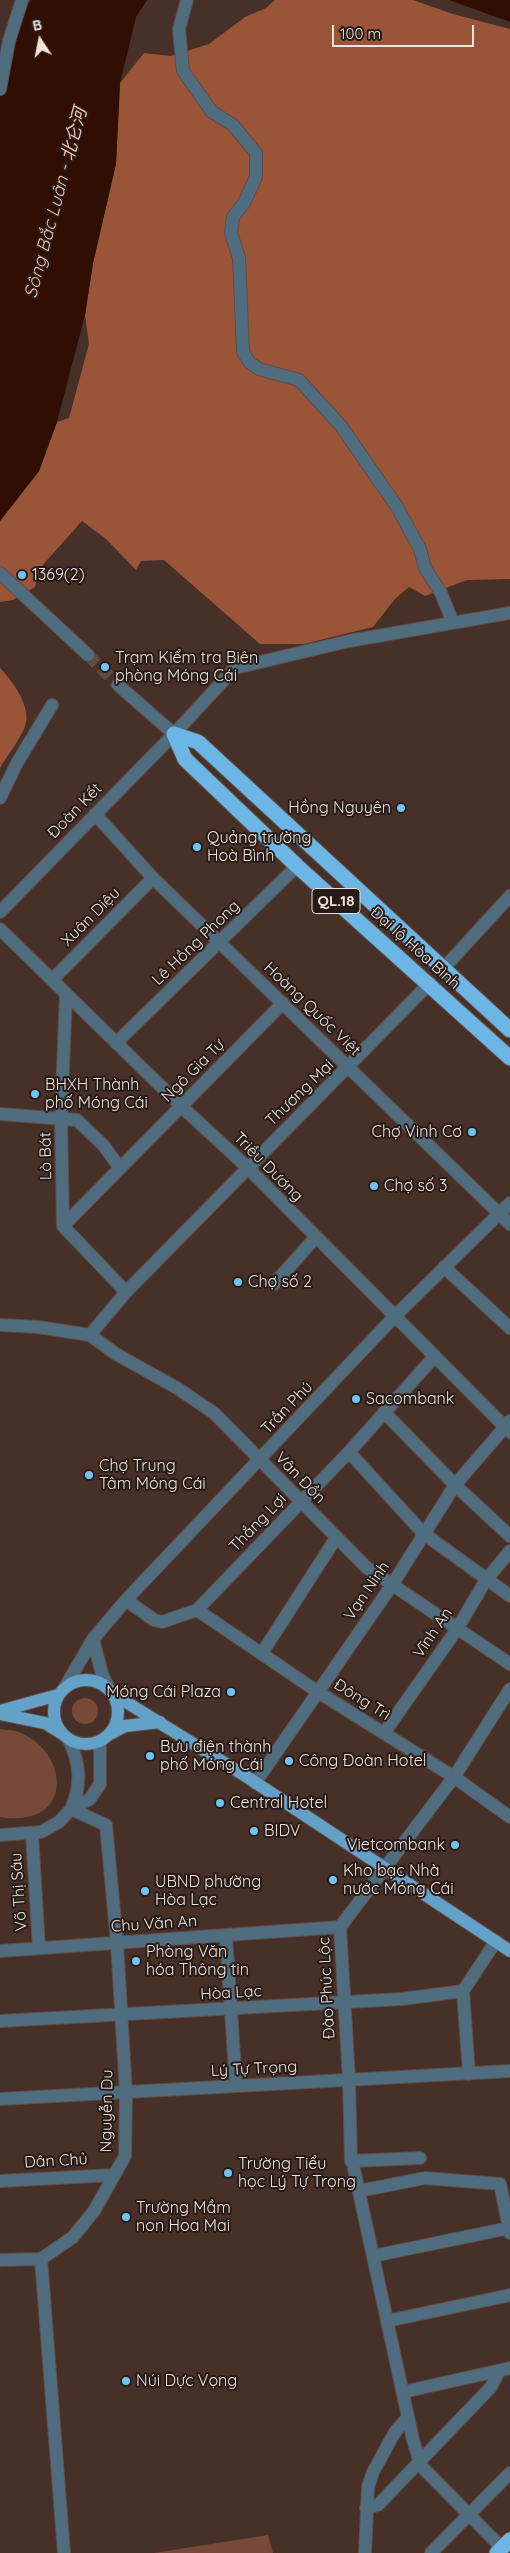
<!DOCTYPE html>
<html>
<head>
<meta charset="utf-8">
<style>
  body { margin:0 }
  #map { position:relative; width:510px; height:2553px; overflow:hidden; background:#473027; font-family:Quicksand,sans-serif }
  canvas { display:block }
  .north { position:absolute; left:15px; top:15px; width:50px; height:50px; -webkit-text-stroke:4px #261b17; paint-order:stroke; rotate:349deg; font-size:14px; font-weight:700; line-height:20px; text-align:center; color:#f1e2dc }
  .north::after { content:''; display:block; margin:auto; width:18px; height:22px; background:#f1e2dc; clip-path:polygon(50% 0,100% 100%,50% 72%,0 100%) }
  .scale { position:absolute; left:332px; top:25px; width:142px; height:22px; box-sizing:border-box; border:2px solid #f1e2dc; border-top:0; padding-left:6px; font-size:15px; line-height:18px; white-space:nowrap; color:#f1e2dc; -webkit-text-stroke:4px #261b17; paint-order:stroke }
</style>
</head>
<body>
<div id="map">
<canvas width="510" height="2553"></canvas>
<div class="north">B</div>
<div class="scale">100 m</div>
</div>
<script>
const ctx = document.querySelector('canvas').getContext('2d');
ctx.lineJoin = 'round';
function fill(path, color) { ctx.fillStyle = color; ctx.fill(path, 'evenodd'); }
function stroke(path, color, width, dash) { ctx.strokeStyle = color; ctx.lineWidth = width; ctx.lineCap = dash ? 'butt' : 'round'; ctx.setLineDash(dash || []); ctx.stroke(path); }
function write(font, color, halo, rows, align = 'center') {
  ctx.font = font + ' Quicksand,"Noto Sans SC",sans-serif'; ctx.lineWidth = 4; ctx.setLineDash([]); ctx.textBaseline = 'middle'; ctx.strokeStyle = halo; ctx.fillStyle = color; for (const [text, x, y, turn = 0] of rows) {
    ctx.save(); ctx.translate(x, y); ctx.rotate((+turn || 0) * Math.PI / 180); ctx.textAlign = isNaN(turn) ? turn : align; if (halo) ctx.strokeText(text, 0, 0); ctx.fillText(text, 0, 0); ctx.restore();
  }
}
fill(new Path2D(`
  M72 1711a13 13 0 1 1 26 0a13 13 0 1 1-26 0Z
  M0,1729C6,1730 14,1730 19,1732C71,1753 74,1829 0,1817Z
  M268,2535L273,2553H154Z`), '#774937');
fill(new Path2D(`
  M275,0H413L453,14L510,29V579L467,580L425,596L409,587L395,599L373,627L304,644H260L164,560L141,561L136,570L106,539L82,521L40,568L35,587L13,600L0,602V521L39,471L57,422L69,418L89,344L85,315L93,263L116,164L120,83L144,53L171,56L209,44L245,17L266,8Z
  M0,668C12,680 30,705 26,723C23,736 7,756 0,768Z`), '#9a5438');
fill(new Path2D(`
  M31,0H147L136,17L120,83L116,164L93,263L85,315L57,422L39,471L0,521V92L26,7Z
  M449,0H510V22Z`), '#300e02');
stroke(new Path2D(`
  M88,655L118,685`), '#604b42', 12, [12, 6]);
const minor = new Path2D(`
  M187,0L179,29L183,71L212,112L233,125L256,153V177L244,203L233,217L231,233L239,258L243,352L250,363L259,369L299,380L341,426L397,507L420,549L425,568L441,593L453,623
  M0,89L9,41L22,0
  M0,573L88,655
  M118,685L174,734
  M0,798L17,763L52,705
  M95,814L153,878L510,1224
  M0,912L174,734L235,668L349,641L510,613
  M0,929L181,1106L247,1167L510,1432
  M443,969L510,896
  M52,980L153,878
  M66,994L61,1118L63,1226L126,1292
  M116,1043L297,866
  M0,1114L77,1120L104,1146L120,1168
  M63,1226L283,1003
  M444,1267L510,1328
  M274,1284L315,1238
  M0,1325L38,1327L90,1335L116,1354L177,1388L214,1413L366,1567L510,1664
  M90,1335L126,1292L430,983
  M384,1412L455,1485L510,1536
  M349,1452L423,1533L510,1596
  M126,1600L154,1620L162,1622L197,1610L349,1452L435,1356
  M197,1610L318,1692L454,1777L510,1817
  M93,1639L102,1674L109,1689
  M262,1653L336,1538
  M65,1687L93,1639L126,1600L395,1316L510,1203
  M384,1733L457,1629L486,1580L510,1551
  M69,1740C80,1764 82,1784 71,1809
  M255,1783L392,1585L455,1485L510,1421
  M32,1834L39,1948
  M0,1835L41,1832L59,1822L71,1809L90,1799L100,1784V1741
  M226,1936L236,2086
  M0,1951L340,1927
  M463,1991L469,2074
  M0,2021L402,1999L463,1991L496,1941
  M0,2099L510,2071
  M420,2158L351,2161L349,2080L340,1927L454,1777L510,1689
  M354,2169L413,2440L421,2466L502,2548
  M0,2181L114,2175
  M359,2191L425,2178L500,2184L510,2233
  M373,2256L509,2228
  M0,2260L41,2259
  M387,2321L510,2295
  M403,2392L510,2368
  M366,2508L378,2505L491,2387L499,2371
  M64,2553L41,2259L73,2237L94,2211L125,2156L126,2093L117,1943L106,1825L71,1809
  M365,2553L368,2487L373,2472L395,2432L408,2417
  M431,2553L510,2473`);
const major = new Path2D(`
  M54 1712a32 32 0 1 1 64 0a32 32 0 1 1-64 0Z
  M113,1694L244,1775L510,1951
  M0,1711L58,1695
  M0,1714L45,1723L61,1733
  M110,1734L125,1726L160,1722`);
const highway = new Path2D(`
  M174,734L185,759L297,866L510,1058
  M174,734L198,742L510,1030
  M497,2553L510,2540`);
stroke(minor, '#624c44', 14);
stroke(major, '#624c44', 14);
stroke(highway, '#624c44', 17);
stroke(minor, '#506d80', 12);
stroke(major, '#64a1c8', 12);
stroke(highway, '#6bb6e5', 15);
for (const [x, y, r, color] of [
  [22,575,5,"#70c2f4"],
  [105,667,5,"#70c2f4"],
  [401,808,5,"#70c2f4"],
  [197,847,5,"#70c2f4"],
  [35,1094,5,"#70c2f4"],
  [472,1132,5,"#70c2f4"],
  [374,1186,5,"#70c2f4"],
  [238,1282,5,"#70c2f4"],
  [356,1399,5,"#70c2f4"],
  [89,1475,5,"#70c2f4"],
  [231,1692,5,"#70c2f4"],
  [150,1756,5,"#70c2f4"],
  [289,1761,5,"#70c2f4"],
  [220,1803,5,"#70c2f4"],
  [254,1831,5,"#70c2f4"],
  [455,1845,5,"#70c2f4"],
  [333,1880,5,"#70c2f4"],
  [145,1891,5,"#70c2f4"],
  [136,1961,5,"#70c2f4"],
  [228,2173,5,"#70c2f4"],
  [126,2217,5,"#70c2f4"],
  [126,2381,5,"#70c2f4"]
]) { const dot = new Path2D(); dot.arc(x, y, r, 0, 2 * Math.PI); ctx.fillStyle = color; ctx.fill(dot); stroke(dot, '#261b17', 2); }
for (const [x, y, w] of [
  [336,901,48]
]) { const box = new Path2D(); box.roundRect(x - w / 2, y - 12.5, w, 25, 4); ctx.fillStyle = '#261b17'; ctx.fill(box); stroke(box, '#f1e2dc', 1); }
write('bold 15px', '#f1e2dc', null, [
  ["QL.18",336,901]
]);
write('16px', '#f1e2dc', '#261b17', [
  ["1369(2)",32,575],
  ["Trạm Kiểm tra Biên",115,658],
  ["phòng Móng Cái",115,676],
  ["Hồng Nguyên",391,808,"right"],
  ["Quảng trường",207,838],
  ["Hoà Bình",207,856],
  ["BHXH Thành",45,1085],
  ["phố Móng Cái",45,1103],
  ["Chợ Vinh Cơ",462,1132,"right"],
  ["Chợ số 3",384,1186],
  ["Chợ số 2",248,1282],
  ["Sacombank",366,1399],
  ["Chợ Trung",99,1466],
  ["Tâm Móng Cái",99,1484],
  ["Móng Cái Plaza",221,1692,"right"],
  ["Bưu điện thành",160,1747],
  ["phố Móng Cái",160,1765],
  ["Công Đoàn Hotel",299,1761],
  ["Central Hotel",230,1803],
  ["BIDV",264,1831],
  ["Vietcombank",445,1845,"right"],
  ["Kho bạc Nhà",343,1871],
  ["nước Móng Cái",343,1889],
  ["UBND phường",155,1882],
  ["Hòa Lạc",155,1900],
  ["Phòng Văn",146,1952],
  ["hóa Thông tin",146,1970],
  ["Trường Tiểu",238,2164],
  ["học Lý Tự Trọng",238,2182],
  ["Trường Mầm",136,2208],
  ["non Hoa Mai",136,2226],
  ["Núi Dực Vọng",136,2381]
], 'left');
write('16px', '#f1e2dc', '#261b17', [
  ["Đoàn Kết",75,811,-46],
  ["Xuân Diệu",91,917,-45],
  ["Lê Hồng Phong",196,943,-44],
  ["Đại lộ Hòa Bình",415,948,42],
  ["Hoàng Quốc Việt",312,1009,44],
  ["Ngô Gia Tự",193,1071,-45],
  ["Thương Mại",300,1093,-44],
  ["Lò Bát",46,1156,-91],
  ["Triều Dương",268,1167,45],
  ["Trần Phú",287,1408,-46],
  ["Vân Đồn",300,1478,46],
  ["Thắng Lợi",258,1523,-46],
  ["Vạn Ninh",367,1591,-56],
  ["Vĩnh An",433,1633,-56],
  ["Đông Trì",362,1700,32],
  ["Võ Thị Sáu",19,1892,-94],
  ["Chu Văn An",154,1924,-4],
  ["Đào Phúc Lộc",327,1988,-93],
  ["Hòa Lạc",231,1993,-3],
  ["Lý Tự Trọng",254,2069,-3],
  ["Nguyễn Du",107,2111,-89],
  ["Dân Chủ",56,2161,-3]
]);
write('italic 18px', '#fdbfa7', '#261b17', [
  ["Sông Bắc Luân - 北仑河",56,203,-75]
]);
</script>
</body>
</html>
